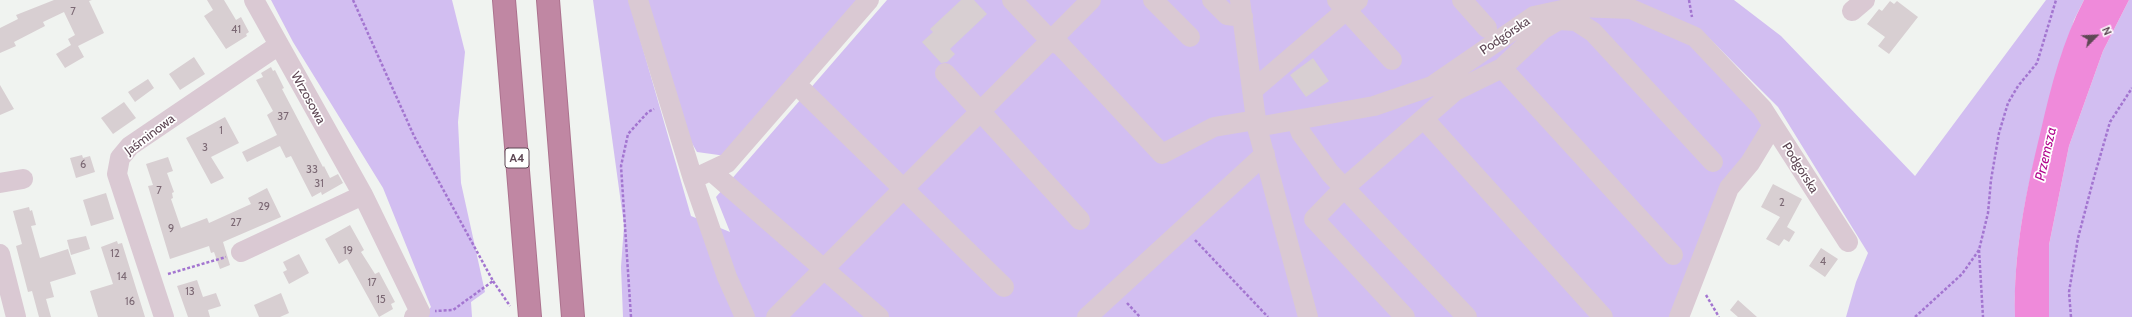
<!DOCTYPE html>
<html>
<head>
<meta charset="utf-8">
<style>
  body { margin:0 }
  #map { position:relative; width:2132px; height:317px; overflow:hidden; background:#f0f3f0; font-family:Cabin,sans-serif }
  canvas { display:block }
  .north { position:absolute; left:2076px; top:16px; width:40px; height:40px; -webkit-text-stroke:3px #fff; paint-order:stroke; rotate:66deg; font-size:11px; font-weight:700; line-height:16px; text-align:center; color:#5e4754 }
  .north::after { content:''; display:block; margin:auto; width:14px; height:18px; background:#5e4754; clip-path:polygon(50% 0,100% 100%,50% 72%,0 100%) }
</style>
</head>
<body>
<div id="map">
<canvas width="2132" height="317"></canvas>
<div class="north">N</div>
</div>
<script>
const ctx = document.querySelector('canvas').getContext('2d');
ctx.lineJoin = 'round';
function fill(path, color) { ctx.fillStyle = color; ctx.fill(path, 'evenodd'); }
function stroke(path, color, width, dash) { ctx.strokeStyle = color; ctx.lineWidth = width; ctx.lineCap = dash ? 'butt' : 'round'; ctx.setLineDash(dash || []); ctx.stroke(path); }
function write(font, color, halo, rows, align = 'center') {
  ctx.font = font + ' Cabin,sans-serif'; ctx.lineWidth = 3.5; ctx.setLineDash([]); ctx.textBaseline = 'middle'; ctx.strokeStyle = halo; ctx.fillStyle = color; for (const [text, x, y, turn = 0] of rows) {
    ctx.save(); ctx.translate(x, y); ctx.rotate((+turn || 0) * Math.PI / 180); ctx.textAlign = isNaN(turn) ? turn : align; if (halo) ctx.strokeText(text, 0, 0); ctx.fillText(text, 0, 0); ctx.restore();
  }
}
fill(new Path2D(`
  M271,0H452L465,52L458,122L461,183L485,292L471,302L472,317H422L431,307L383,188L293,42Z
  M593,0H629L691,216L730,232L716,197L887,0H1734L1781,36L1915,176L2046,0H2084L2074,20C2046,117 2012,215 2015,317H1846L1856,282L1868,253L1778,107L1709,38L1764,125L1675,317H623L621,267L624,225Z
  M646,0H859L726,156L697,152L689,138Z
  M2129,0H2132V317H2049V245L2069,146L2103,51Z`), '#d2bef1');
fill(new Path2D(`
  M2084,0H2129L2103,51L2069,146L2049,245V317H2015C2013,254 2026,191 2041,130C2051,86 2063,40 2084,0Z`), '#ef8ada');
fill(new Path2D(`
  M54,0H92L89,1L104,33L78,46L84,57L65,68L56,54L71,45L68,39L75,35L64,12L43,22L45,26L14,42L16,46L0,53V28L18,19L16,15Z
  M207,0H224L236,20L241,17L249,32L246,34L247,36L226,49L204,16L213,10Z
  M961,0H974L987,14L950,49L955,54L947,62L941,63L922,42L933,32L930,29Z
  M1890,1L1894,4L1897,1L1918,17L1889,54L1878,46L1885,37L1867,24L1879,9L1882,11Z
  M194,57L205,74L180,90L169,74Z
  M1313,58L1329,81L1306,97L1290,75Z
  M271,67L273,71L275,70L284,88L282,89L323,167L324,166L330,178L338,174L343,183L322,195L321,192L312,197L291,156L286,158L280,146L247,162L242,152L277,135L267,115L273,111L256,80L263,77L261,73Z
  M148,79L154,88L135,102L128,92Z
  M0,85L14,109L0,115Z
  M124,102L136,118L113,134L101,118Z
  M225,117L239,143L211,157L224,178L211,184L186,138Z
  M82,155L83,158L90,156L95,172L76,178L70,158Z
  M168,157L173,171L167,173L174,192L172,193L173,198L171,199L181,228L207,218L209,223L251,204L248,198L267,188L281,217L223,242L230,265L220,269L214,252L211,253L209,246L170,259L148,186L153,185L146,164Z
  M1773,184L1802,199L1787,227L1795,232L1789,242L1784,239L1779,246L1766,239L1780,217L1761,207Z
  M106,193L114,219L91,226L83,200Z
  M29,207L30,211L32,210L36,225L31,226L40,258L68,249L76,274L50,282L54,297L46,299L51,317H39L32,291L28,292L16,246L22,244L13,211Z
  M350,225L364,250L361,252L375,274L379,272L395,302L391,304L393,309L379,317L347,259L339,264L325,239Z
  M86,236L90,249L71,255L67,240Z
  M117,241L118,244L122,243L145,317H98L90,291L113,284L101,247Z
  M1821,248L1838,259L1825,277L1809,266Z
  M299,254L309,273L289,284L283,272L287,270L283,262Z
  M197,280L203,297L216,293L221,306L208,310L210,317H188L177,286Z
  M281,293L289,313L280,317H259L254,305Z
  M1738,300L1757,317H1738L1730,310Z`), '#d8cfd2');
const highway = new Path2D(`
  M504,0L530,317
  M548,0L573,317`);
stroke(highway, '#ac728e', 24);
stroke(new Path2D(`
  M353,0L414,136L493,281L453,310L435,311
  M1689,0L1692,17
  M1195,240L1268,317
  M1979,250L1983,317
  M168,274L226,257
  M493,281L510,306
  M1706,295L1719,317
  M1127,303L1140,317
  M631,317L621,166L628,134L648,112L654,109
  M1915,317L1962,274L1979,250L1988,213L1991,180L1999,133L2008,103L2018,86L2037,63L2056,0
  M2071,317L2069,292L2078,238L2093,181L2110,122L2132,88`), '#a375d0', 2.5, [3, 2]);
stroke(new Path2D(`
  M254,0L363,195L420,312L414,317
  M638,0L693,179L727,277L745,317
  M1012,0L1050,40L1061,46L1162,154L1214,127L1256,120
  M1153,0L1190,37
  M1212,0L1227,15L1243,17
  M1240,0L1257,127L1308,317
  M1337,0L1392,60
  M1462,0L1487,28
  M1852,11L1865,0
  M1502,68L1673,255
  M945,73L1080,220
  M796,84L1004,287
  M1253,90L1358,0
  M1424,119L1603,317
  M1296,120L1301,133L1330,173L1467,317
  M1257,127L1374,106L1432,86L1534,16L1576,7L1631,9L1695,37L1762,108L1848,242
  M711,171L879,317
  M693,179L727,163L869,0
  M0,183L23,179
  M241,252L363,195
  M0,254L16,317
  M164,317L117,174L120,158L130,146L279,45
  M776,317L1091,0
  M1087,317L1265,154
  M1405,317L1314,219L1344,188L1455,91L1502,68L1542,30L1559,20L1576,21L1593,32L1713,162
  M1679,317L1729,188L1750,163L1773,125`), '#dac9d3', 20);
stroke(highway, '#c087a3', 22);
write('11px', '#7c6974', null, [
  ["7",73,12],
  ["41",236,30],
  ["37",283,117],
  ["1",221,131],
  ["3",205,148],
  ["6",83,165],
  ["33",312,170],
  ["31",319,184],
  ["7",159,191],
  ["2",1782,203],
  ["29",264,207],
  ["27",236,223],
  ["9",171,229],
  ["19",348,251],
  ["12",115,254],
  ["4",1823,262],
  ["14",122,277],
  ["17",372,283],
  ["13",190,292],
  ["15",381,300],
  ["16",130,302]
]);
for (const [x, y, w] of [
  [517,158,24]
]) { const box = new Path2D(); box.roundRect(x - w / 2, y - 10, w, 20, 3); ctx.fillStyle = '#fff'; ctx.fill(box); stroke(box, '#5e4754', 1); }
write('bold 12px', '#5e4754', null, [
  ["A4",517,158]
]);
write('13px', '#5e4754', '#fff', [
  ["Podgórska",1505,36,-34],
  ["Wrzosowa",308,98,61],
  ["Jaśminowa",150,135,-37],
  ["Podgórska",1800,168,58]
]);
write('italic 14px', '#b1088e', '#fff', [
  ["Przemsza",2046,154,-77]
]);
</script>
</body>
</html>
